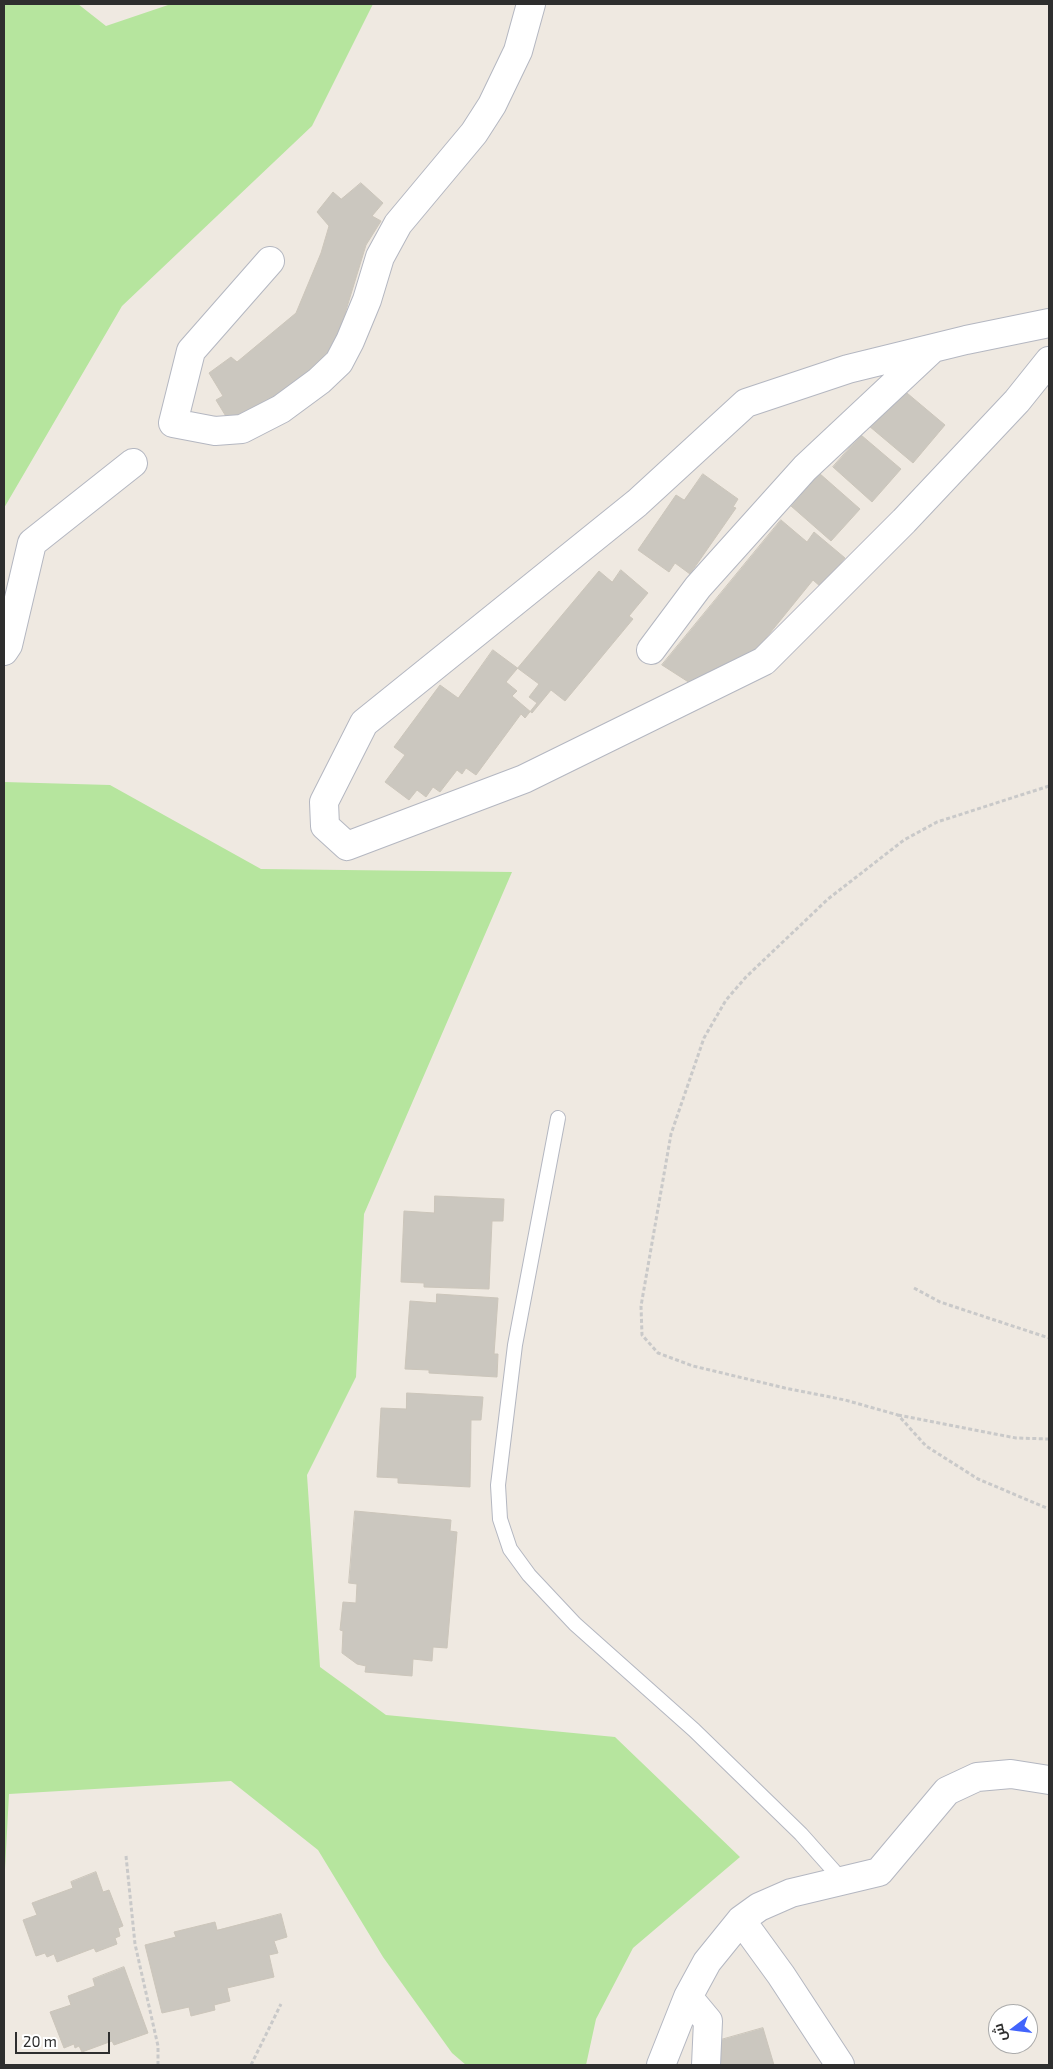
<!DOCTYPE html>
<html>
<head>
<meta charset="utf-8">
<style>
  body { margin:0 }
  #map { position:relative; width:1053px; height:2069px; overflow:hidden; background:#efe9e1; font-family:"Exo 2",Cairo,sans-serif }
  canvas { display:block }
  .frame { position:absolute; inset:0; border:5px solid #2e2e2e; pointer-events:none }
  .north { position:absolute; left:988px; top:2004px; width:50px; height:50px; box-sizing:border-box; background:#fff; border:1px solid #ababab; border-radius:50%; rotate:255deg; font-size:14px; font-weight:700; line-height:20px; text-align:center; color:#2e2e2e }
  .north::after { content:''; display:block; margin:auto; width:18px; height:22px; background:#4264fb; clip-path:polygon(50% 0,100% 100%,50% 72%,0 100%) }
  .scale { position:absolute; left:15px; top:2032px; width:95px; height:22px; box-sizing:border-box; border:2px solid #2e2e2e; border-top:0; padding-left:6px; font-size:15px; line-height:18px; white-space:nowrap; color:#2e2e2e; -webkit-text-stroke:4px #fff; paint-order:stroke }
</style>
</head>
<body>
<div id="map">
<canvas width="1053" height="2069"></canvas>
<div class="frame"></div>
<div class="north">ش</div>
<div class="scale">20 m</div>
</div>
<script>
const ctx = document.querySelector('canvas').getContext('2d');
ctx.lineJoin = 'round';
function fill(path, color) { ctx.fillStyle = color; ctx.fill(path, 'evenodd'); }
function stroke(path, color, width, dash) { ctx.strokeStyle = color; ctx.lineWidth = width; ctx.lineCap = dash ? 'butt' : 'round'; ctx.setLineDash(dash || []); ctx.stroke(path); }
fill(new Path2D(`
  M4,4H78L106,26L171,4H373L312,126L122,306L4,508Z
  M4,782L110,785L261,869L512,872L364,1214L356,1377L307,1475L320,1667L386,1715L615,1737L740,1857L633,1948L596,2019L586,2065H466L452,2053L383,1957L318,1850L231,1781L9,1794L4,1888Z`), '#b6e59e');
const building = new Path2D(`
  M361,183L383,203L372,216L381,221L366,245L336,343L324,362L233,428L216,400L223,396L209,373L231,357L237,362L296,313L321,253L329,226L317,212L333,192L341,199Z
  M901,388L945,425L913,463L869,426Z
  M861,435L901,469L872,502L833,467Z
  M819,473L860,509L831,541L791,506Z
  M703,474L738,499L733,507L736,508L690,574L675,563L669,572L638,550L676,495L684,500Z
  M781,520L807,542L814,532L845,558L821,587L813,580L753,654L690,683L662,665Z
  M621,570L648,593L629,616L633,619L565,701L551,690L532,713L512,696L517,691L506,682L599,571L612,582Z
  M493,650L539,684L529,697L537,703L525,718L521,714L476,775L466,768L462,774L457,770L440,792L433,787L426,797L417,790L409,800L385,782L405,755L394,747L440,685L458,698Z
  M435,1196L504,1199L503,1221H492L489,1289L424,1287V1283L401,1282L404,1211L434,1213Z
  M437,1294L498,1298L494,1354H498L497,1377L429,1373V1370L405,1369L410,1301L436,1303Z
  M407,1393L483,1397L481,1420H471L470,1487L398,1483V1478L377,1477L381,1408L406,1409Z
  M355,1511L451,1520L450,1531L457,1532L447,1648L433,1647L432,1661L413,1659L412,1676L365,1672L366,1666L357,1664L342,1653L343,1631L340,1630L343,1602L356,1603L357,1584L349,1583Z
  M96,1872L103,1892L109,1890L123,1926L118,1928L120,1936L115,1938L117,1944L96,1952L94,1948L57,1962L54,1954L47,1957L45,1953L36,1956L23,1920L37,1915L32,1903L73,1888L71,1882Z
  M281,1914L287,1937L274,1941L278,1953L269,1955L274,1977L227,1988L230,2001L214,2005L215,2010L191,2016L189,2007L162,2013L145,1945L176,1937L174,1932L215,1922L217,1930Z
  M124,1967L148,2033L114,2045L112,2041L82,2052L79,2046L75,2048L74,2044L64,2048L50,2012L71,2005L68,1996L95,1986L93,1979Z
  M763,2028L774,2065H709L710,2043Z`);
fill(building, '#cbc7bf');
stroke(building, '#cbc5ba', 1);
const lane = new Path2D(`
  M558,1118L515,1345L498,1485L500,1519L510,1549L529,1575L575,1624L694,1730L801,1834L842,1880`);
const street = new Path2D(`
  M270,261L191,351L173,423L215,431L242,429L281,409L319,381L339,362L350,341L367,300L380,257L398,224L474,133L492,105L518,51L531,4
  M1049,323L966,340L848,369L746,403L637,503L364,723L324,802L325,826L347,846L524,779L764,661L904,521L1017,401L1049,361
  M651,650L698,587L805,468L932,349
  M4,651L8,645L32,543L133,463
  M741,1920L781,1975L840,2065
  M688,1997L708,2021L706,2065
  M661,2065L688,1997L707,1962L741,1920L759,1907L791,1893L879,1872L947,1791L977,1777L1011,1774L1049,1780`);
stroke(lane, '#b4b7c1', 16);
stroke(street, '#b4b7c1', 30);
stroke(new Path2D(`
  M1049,786L937,822L904,840L828,899L746,977L726,1000L704,1038L671,1134L641,1306L642,1335L658,1353L693,1366L785,1388L845,1400L898,1415L926,1446L978,1479L1049,1509
  M914,1288L940,1302L1049,1338
  M898,1415L1016,1438L1049,1439
  M126,1856L135,1944L158,2046V2065
  M251,2065L281,2004`), '#c9c9c9', 3, [4, 2.5]);
stroke(lane, '#fff', 14);
stroke(street, '#fff', 28);
</script>
</body>
</html>
